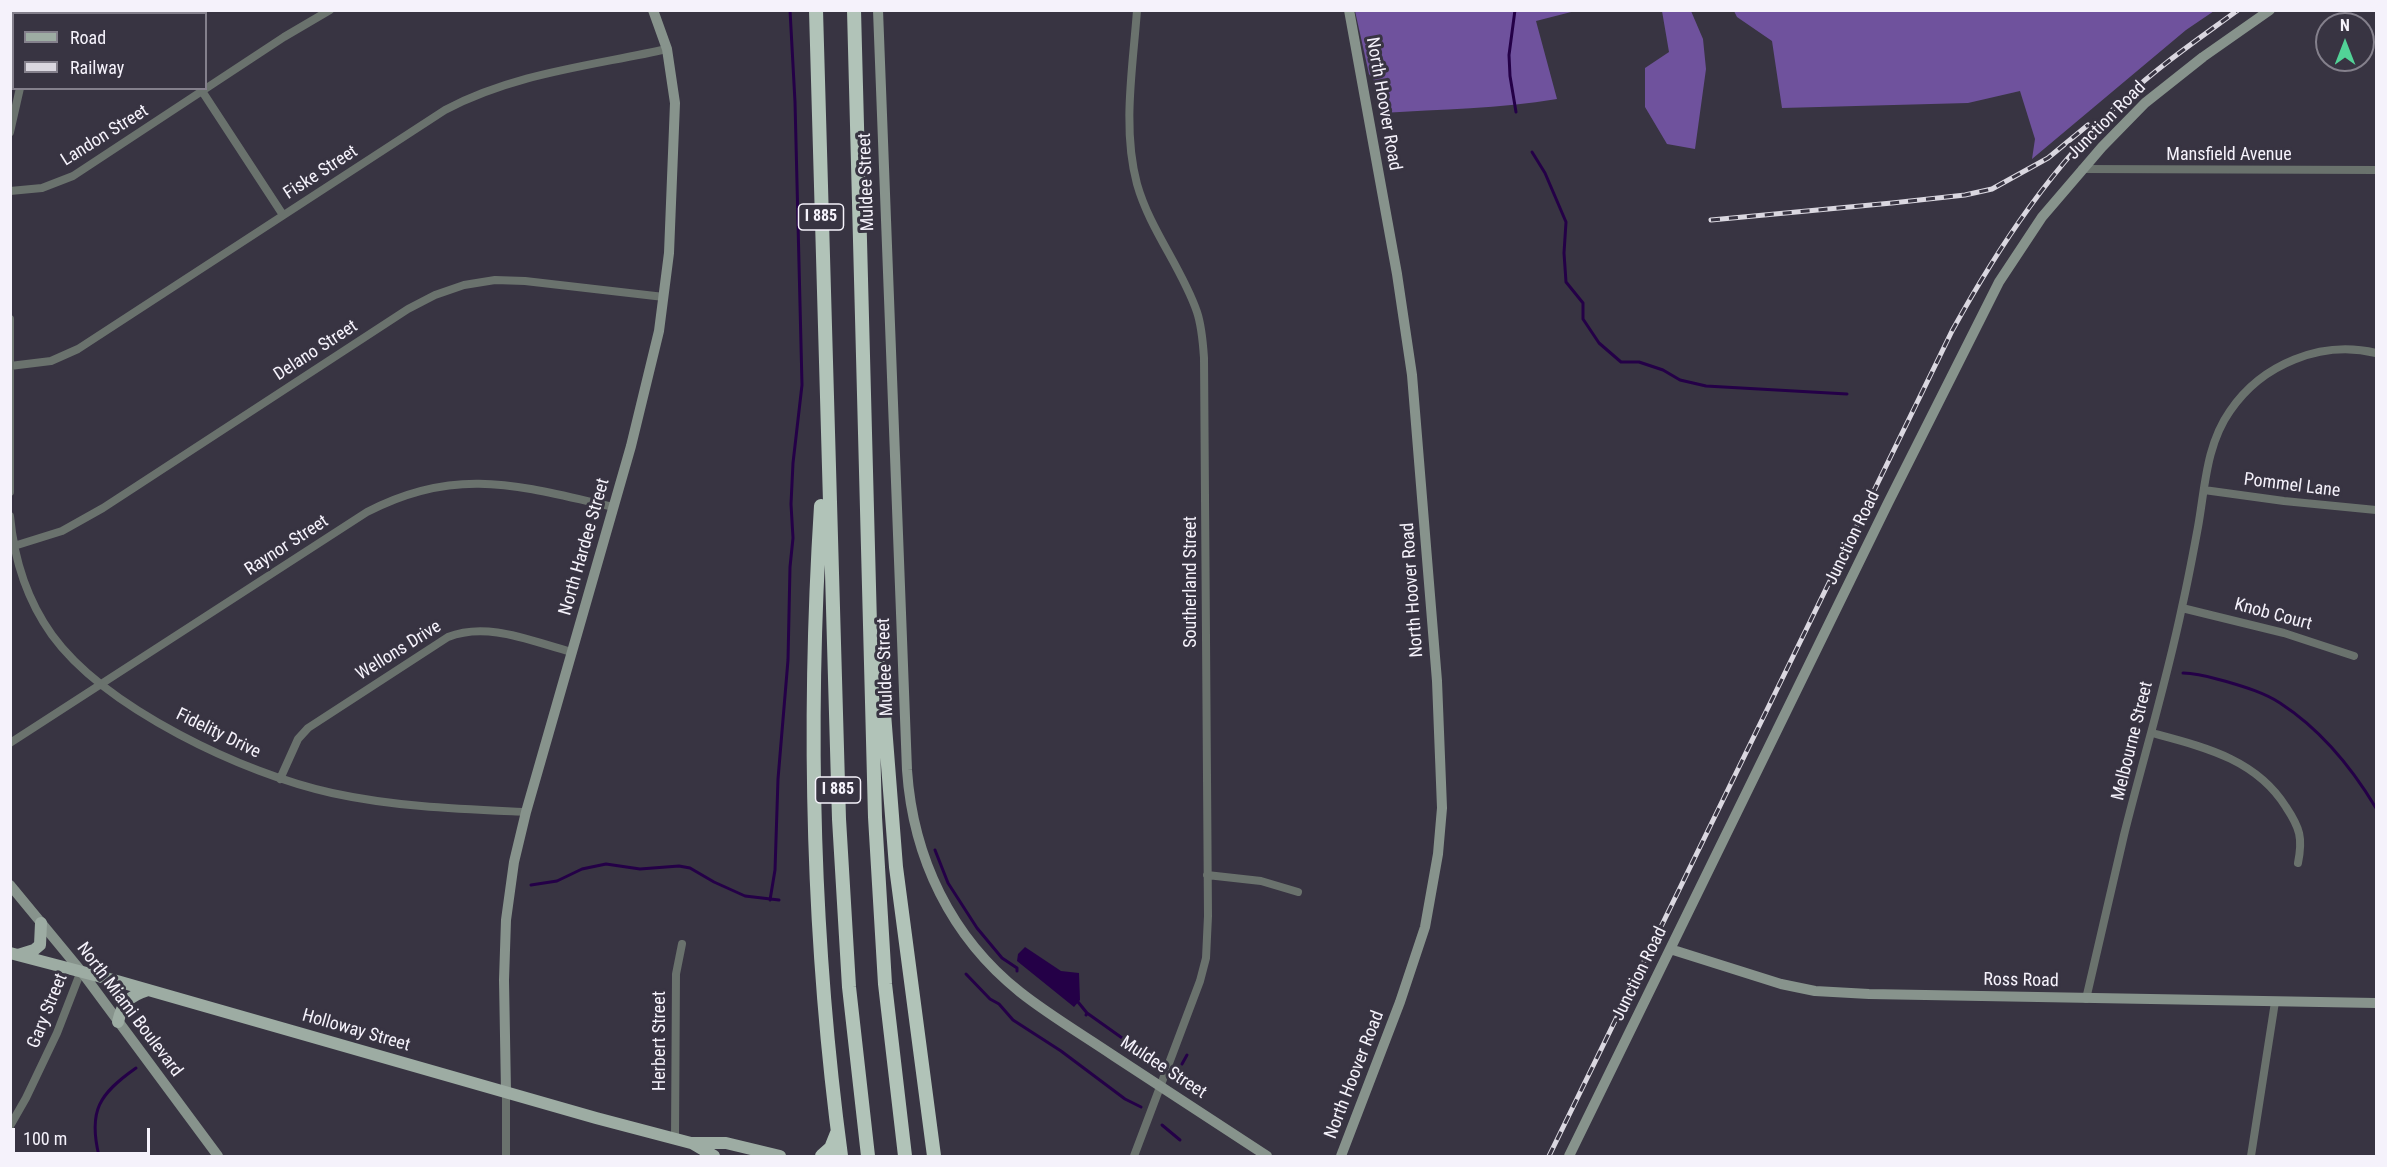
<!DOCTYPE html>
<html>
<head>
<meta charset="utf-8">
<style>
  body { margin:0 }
  #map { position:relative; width:2387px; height:1167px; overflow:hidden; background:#383442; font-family:"Roboto Condensed",sans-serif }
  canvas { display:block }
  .frame { position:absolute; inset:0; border:12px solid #f5f2fb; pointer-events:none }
  .legend { position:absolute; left:12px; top:12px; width:195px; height:78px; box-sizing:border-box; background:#383442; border:2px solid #84808c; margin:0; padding:8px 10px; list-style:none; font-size:18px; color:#f5f2fb }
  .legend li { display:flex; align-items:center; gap:12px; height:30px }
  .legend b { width:30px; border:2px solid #84808c }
  .north { position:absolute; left:2315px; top:12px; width:60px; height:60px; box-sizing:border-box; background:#383442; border:2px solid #84808c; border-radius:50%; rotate:0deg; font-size:16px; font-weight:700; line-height:24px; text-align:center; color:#f5f2fb }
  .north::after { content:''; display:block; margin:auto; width:21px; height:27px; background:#52d397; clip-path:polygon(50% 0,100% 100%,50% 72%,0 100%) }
  .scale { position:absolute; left:12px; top:1128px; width:138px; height:27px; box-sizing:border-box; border:3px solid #f5f2fb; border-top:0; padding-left:8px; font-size:18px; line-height:21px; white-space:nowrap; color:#f5f2fb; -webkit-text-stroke:4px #383442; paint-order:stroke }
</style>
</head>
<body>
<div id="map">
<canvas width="2387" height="1167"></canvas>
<div class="frame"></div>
<ul class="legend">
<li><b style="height:8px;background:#9daca3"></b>Road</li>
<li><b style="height:8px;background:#dad7e0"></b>Railway</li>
</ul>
<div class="north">N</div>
<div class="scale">100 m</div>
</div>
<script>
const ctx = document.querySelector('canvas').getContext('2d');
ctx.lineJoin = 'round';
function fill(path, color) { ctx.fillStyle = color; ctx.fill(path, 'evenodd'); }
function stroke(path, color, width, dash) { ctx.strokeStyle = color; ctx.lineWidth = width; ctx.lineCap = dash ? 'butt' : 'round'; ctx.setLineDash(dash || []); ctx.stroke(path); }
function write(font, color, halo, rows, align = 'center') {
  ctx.font = font + ' "Roboto Condensed",sans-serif'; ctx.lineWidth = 6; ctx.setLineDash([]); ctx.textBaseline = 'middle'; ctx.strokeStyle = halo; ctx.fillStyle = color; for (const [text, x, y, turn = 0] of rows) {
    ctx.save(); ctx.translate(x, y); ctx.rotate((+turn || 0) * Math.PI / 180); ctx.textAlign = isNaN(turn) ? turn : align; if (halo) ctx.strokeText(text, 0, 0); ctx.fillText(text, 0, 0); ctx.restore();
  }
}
fill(new Path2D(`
  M1355,11H1575L1536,21L1557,99C1500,109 1441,109 1382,113L1381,90L1369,74Z
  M1662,11H1691L1703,39L1706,69L1695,149L1667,144L1645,107V68L1669,52Z
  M1734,11H2214L2186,30L2032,159L2035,139L2020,91L1968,103L1782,108L1772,41L1737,17Z`), '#6f529d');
fill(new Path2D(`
  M1025,947L1061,971L1079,973L1080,1000L1074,1007L1017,961L1018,954Z`), '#240047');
stroke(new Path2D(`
  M1515,10L1509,55L1510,76L1516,112
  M1532,152L1545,173L1566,222L1564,253L1566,282L1583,303V319L1599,343L1621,362H1639L1663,370L1680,380L1706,386L1847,394
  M2183,673C2199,673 2213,678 2228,682C2245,687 2265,693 2280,703C2320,729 2352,768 2376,808
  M935,850L948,883L977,928L1002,958L1017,968V971
  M531,885L557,881L582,869L606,864L640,869L679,866L690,868L714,882L745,896L779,900
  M770,900L775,870L778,779L788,660L790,567L793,538L791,504L793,463L802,385L795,102L790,10
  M966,974L990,999L999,1004L1013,1020L1061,1051L1125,1099L1141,1107
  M1078,1002L1087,1013
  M1086,1015L1087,1013L1139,1050L1156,1057
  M1182,1064L1187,1055
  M1162,1125L1180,1140
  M99,1156C88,1111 99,1094 136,1068`), '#240047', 3);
stroke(new Path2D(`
  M26,10V14
  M163,10L164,14
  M10,61H14
  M200,88L283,215
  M10,132L20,88
  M2082,169L2376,170
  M10,191L42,188L73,176L284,37L330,10
  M10,319V492
  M10,366L51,361L78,349L445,110C515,73 591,66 667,49
  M2204,490L2284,501L2376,510
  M10,516C14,559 27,600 52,635C105,708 244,774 332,793C396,807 460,809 526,812
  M14,546L62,531L103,508L408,309L435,295L464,285L495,280L525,281L664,297
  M2182,608L2284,633L2354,656
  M2152,733C2204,747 2256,759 2286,807C2300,828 2303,838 2298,863
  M10,743L367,512C457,465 520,486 613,507
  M280,779L298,739L308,728L448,637C488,621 533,642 572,652
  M1207,875L1261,881L1298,892
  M2086,999C2099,944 2111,890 2124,835C2143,759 2166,684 2182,607C2188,581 2193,554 2198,527C2205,488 2206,445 2230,411C2262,364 2321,340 2376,353
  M506,1092V1156
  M10,1126L26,1098L57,1033L81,971
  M675,1139L676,974L682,944
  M1134,1156L1200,981L1206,958L1208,916L1204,358C1203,343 1202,327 1197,312C1182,268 1150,230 1137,184C1122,128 1133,67 1137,10
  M2251,1156L2275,1002`), '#6a726d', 8);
stroke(new Path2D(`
  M878,10L907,770C913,858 951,937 1020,992C1049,1015 1083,1035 1114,1056C1165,1089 1216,1123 1267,1156
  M10,885L81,971L218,1156
  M1670,949L1781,984L1815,991L1869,994L2376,1003
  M506,1092L504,980L506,920L514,862L526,812L631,446L659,331L669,253L675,103L667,49L653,10
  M1341,1156L1400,1002L1425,927L1438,854L1442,808L1437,681L1412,375L1397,274L1349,10
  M1569,1156L1888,503L1999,282L2042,217L2102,147L2145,103L2203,57L2270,10`), '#87938c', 10);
stroke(new Path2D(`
  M10,953L117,981L596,1118L691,1143H726L780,1156
  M18,955L34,950L40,945L41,923
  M118,1022C122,1003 129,996 148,990
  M692,1143L714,1156`), '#9daca3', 12);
stroke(new Path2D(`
  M816,10L839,819L849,987L868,1156
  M854,10L875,817L885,984L905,1156
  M821,506C807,725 812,939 841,1156
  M877,657L881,675L896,867L934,1156
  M822,1156L831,1148L837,1133`), '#b1c3b8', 14);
const rail = new Path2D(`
  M1711,220L1892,203L1965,195L1992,189L2048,158L2088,125
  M1549,1156L1952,331C2000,244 2053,165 2126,97C2160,65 2200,38 2238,10`);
stroke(rail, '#dad7e0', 5);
stroke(rail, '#383442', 3, [9]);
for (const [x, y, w] of [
  [821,217,45],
  [838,790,45]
]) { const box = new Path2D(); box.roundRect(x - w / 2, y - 13, w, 26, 4.5); ctx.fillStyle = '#383442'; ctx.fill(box); stroke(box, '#f5f2fb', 1.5); }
write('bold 16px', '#f5f2fb', null, [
  ["I 885",821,217],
  ["I 885",838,790]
]);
write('18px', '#f5f2fb', '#383442', [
  ["North Hoover Road",1383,104,80],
  ["Junction Road",2107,121,-45],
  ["Landon Street",105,136,-32],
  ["Mansfield Avenue",2229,155],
  ["Fiske Street",321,173,-33],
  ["Muldee Street",867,182,-92],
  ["Delano Street",316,351,-33],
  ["Pommel Lane",2292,486,7],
  ["Junction Road",1853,538,-64],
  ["Raynor Street",287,546,-33],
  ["North Hardee Street",585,547,-74],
  ["Southerland Street",1191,582,-90],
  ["North Hoover Road",1413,590,-94],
  ["Knob Court",2273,615,15],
  ["Wellons Drive",399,651,-32],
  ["Muldee Street",886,667,-92],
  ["Fidelity Drive",218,734,26],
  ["Melbourne Street",2133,741,-76],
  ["Junction Road",1640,974,-64],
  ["Ross Road",2021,981,1],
  ["North Miami Boulevard",129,1010,53],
  ["Gary Street",48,1011,-68],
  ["Holloway Street",356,1031,16],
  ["Herbert Street",660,1041,-90],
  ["Muldee Street",1163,1068,33],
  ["North Hoover Road",1355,1075,-69]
]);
</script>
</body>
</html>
